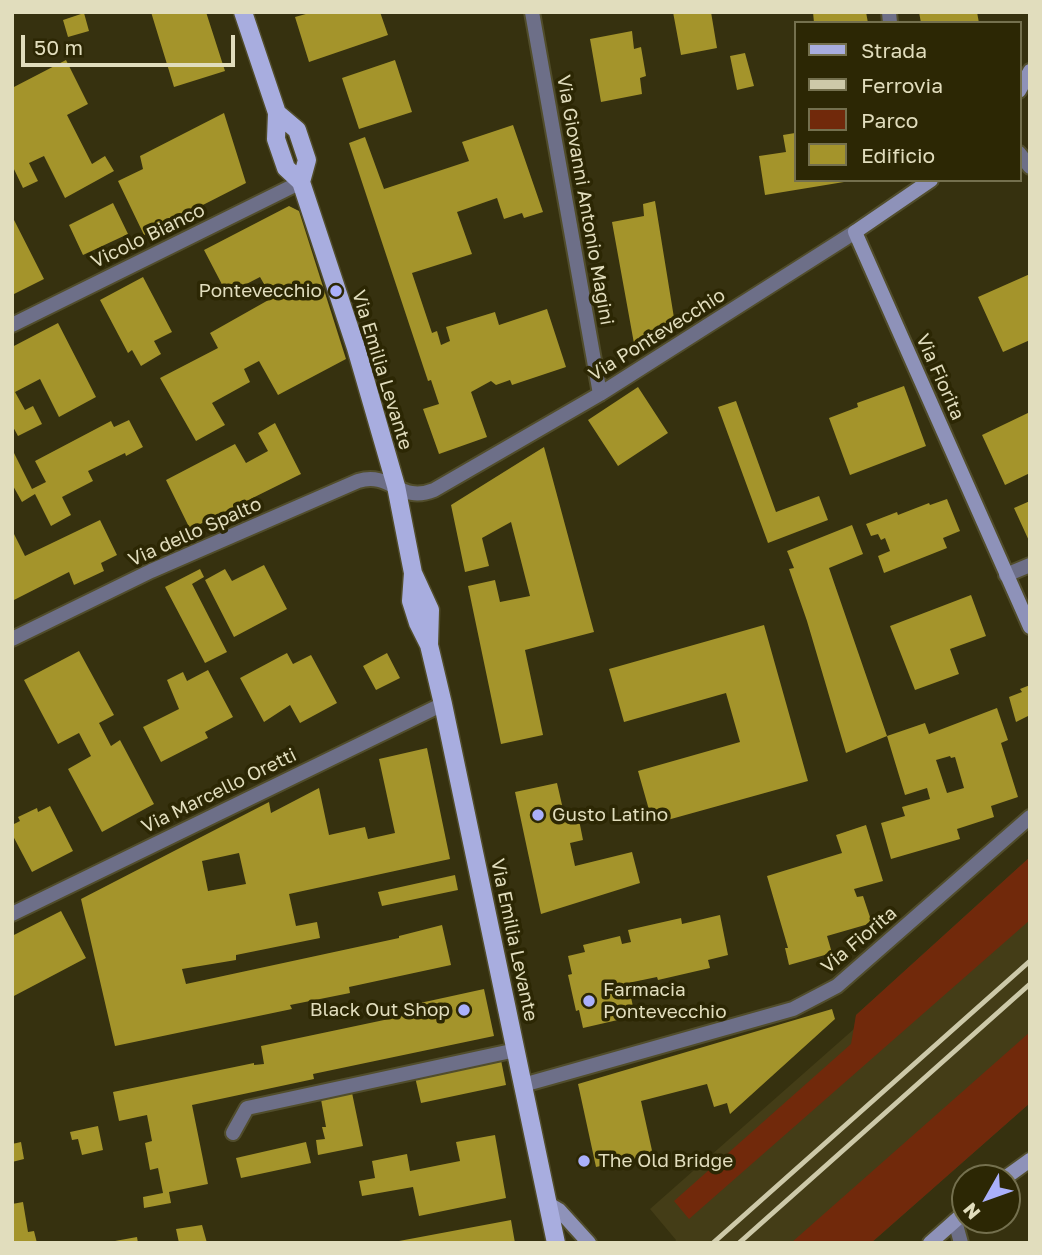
<!DOCTYPE html>
<html>
<head>
<meta charset="utf-8">
<style>
  body { margin:0 }
  #map { position:relative; width:1042px; height:1255px; overflow:hidden; background:#36310f; font-family:"Golos Text",sans-serif }
  canvas { display:block }
  .frame { position:absolute; inset:0; border:14px solid #e1ddbd; pointer-events:none }
  .legend { position:absolute; left:794px; top:21px; width:228px; height:161px; box-sizing:border-box; background:#2c2704; border:2px solid #74704e; margin:0; padding:9px 12px; list-style:none; font-size:21px; color:#e1ddbd }
  .legend li { display:flex; align-items:center; gap:14px; height:35px }
  .legend b { width:35px; border:2px solid #74704e }
  .north { position:absolute; left:951px; top:1164px; width:70px; height:70px; box-sizing:border-box; background:#2c2704; border:2px solid #74704e; border-radius:50%; rotate:230deg; font-size:19px; font-weight:700; line-height:28px; text-align:center; color:#e1ddbd }
  .north::after { content:''; display:block; margin:auto; width:24px; height:32px; background:#aab0fb; clip-path:polygon(50% 0,100% 100%,50% 72%,0 100%) }
  .scale { position:absolute; left:21px; top:35px; width:214px; height:32px; box-sizing:border-box; border:4px solid #e1ddbd; border-top:0; padding-left:9px; font-size:21px; line-height:24px; white-space:nowrap; color:#e1ddbd; -webkit-text-stroke:5px #2c2704; paint-order:stroke }
</style>
</head>
<body>
<div id="map">
<canvas width="1042" height="1255"></canvas>
<div class="frame"></div>
<ul class="legend">
<li><b style="height:9px;background:#a8addf"></b>Strada</li>
<li><b style="height:9px;background:#cdc9a9"></b>Ferrovia</li>
<li><b style="height:19px;background:#71290b"></b>Parco</li>
<li><b style="height:19px;background:#a4942b"></b>Edificio</li>
</ul>
<div class="north">N</div>
<div class="scale">50 m</div>
</div>
<script>
const ctx = document.querySelector('canvas').getContext('2d');
ctx.lineJoin = 'round';
function fill(path, color) { ctx.fillStyle = color; ctx.fill(path, 'evenodd'); }
function stroke(path, color, width, dash) { ctx.strokeStyle = color; ctx.lineWidth = width; ctx.lineCap = dash ? 'butt' : 'round'; ctx.setLineDash(dash || []); ctx.stroke(path); }
function write(font, color, halo, rows, align = 'center') {
  ctx.font = font + ' "Golos Text",sans-serif'; ctx.lineWidth = 7; ctx.setLineDash([]); ctx.textBaseline = 'middle'; ctx.strokeStyle = halo; ctx.fillStyle = color; for (const [text, x, y, turn = 0] of rows) {
    ctx.save(); ctx.translate(x, y); ctx.rotate((+turn || 0) * Math.PI / 180); ctx.textAlign = isNaN(turn) ? turn : align; if (halo) ctx.strokeText(text, 0, 0); ctx.fillText(text, 0, 0); ctx.restore();
  }
}
fill(new Path2D(`
  M1030,857V1103L871,1243H674L676,1240L650,1209L854,1029L856,1015Z`), '#443d17');
fill(new Path2D(`
  M1030,857V920L689,1219L674,1201L851,1044L856,1015Z
  M1030,1032V1103L871,1243H791Z`), '#71290b');
fill(new Path2D(`
  M151,12H206L225,71L174,87Z
  M313,12H380L388,35L309,62L295,17Z
  M673,12H711L717,48L681,55Z
  M813,12H866L868,23H814Z
  M919,12H977L979,23H921Z
  M84,13L89,31L68,37L63,20Z
  M632,31L634,49L641,47L646,76L640,78L642,94L601,102L590,39Z
  M745,53L754,86L737,90L730,56Z
  M66,60L88,104L67,115L92,164L105,156L114,171L65,198L44,156L29,163L38,181L23,188L12,165V88Z
  M395,60L412,112L359,129L342,78Z
  M224,113L246,183L144,235L118,181L143,169L140,156Z
  M513,125L543,212L524,218L522,213L504,219L497,198L457,212L472,254L412,273L432,333L437,331L441,345L450,341L446,327L495,312L499,325L547,309L566,367L512,385L510,380L496,385L491,381L471,392L487,437L439,454L423,409L439,404L431,380L428,381L349,143L365,137L384,189L469,161L462,142Z
  M795,133V180L844,182L765,195L759,156L786,152L783,135Z
  M655,201L675,324L635,349L612,222L644,216L643,204Z
  M113,203L128,234L83,255L69,225Z
  M289,206L299,211L346,359L278,395L259,361L244,369L250,382L212,403L225,425L196,441L160,378L218,348L210,333L272,298L260,277L227,294L204,250Z
  M12,216L44,279L12,295Z
  M1030,274V340L1003,352L978,297Z
  M143,277L172,332L154,341L161,354L141,366L132,350L128,353L100,300Z
  M58,323L96,397L59,417L40,379L15,392L25,410L33,406L42,424L18,436L12,425V347Z
  M904,386L926,446L850,475L829,418L858,407L857,403Z
  M638,387L668,433L618,466L588,420Z
  M736,401L776,512L819,496L828,520L768,543L718,407Z
  M1030,412V473L1005,485L982,435Z
  M129,420L143,447L126,456L125,453L88,471L93,481L62,497L71,515L51,526L35,494L22,502L12,484V449L32,489L46,482L35,461L111,421L114,427Z
  M275,423L301,474L190,529L166,480L235,444L246,463L268,451L258,433Z
  M544,447L594,632L525,650L543,735L501,744L468,586L495,580L500,602L530,596L511,522L482,538L489,566L465,572L451,505Z
  M947,499L960,531L943,538L947,548L884,573L878,556L890,551L885,538L881,540L878,534L871,536L866,524L897,512L898,515L929,503L930,505Z
  M1030,501V543L1014,508Z
  M100,520L117,555L101,563L104,571L74,585L69,572L12,601V530L25,556Z
  M852,525L863,554L829,568L887,736L846,753L807,621L789,569L794,568L787,551Z
  M264,565L287,609L234,637L205,580L225,569L232,581Z
  M200,569L204,577L192,584L227,652L205,663L165,587Z
  M971,595L986,636L950,649L959,674L915,690L890,626Z
  M764,625L808,781L653,824L638,771L740,742L726,693L624,722L609,669Z
  M79,651L114,715L99,723L111,746L120,740L154,804L102,832L68,769L91,756L79,733L58,744L24,680Z
  M287,653L293,664L311,655L337,703L300,723L290,705L264,722L240,678Z
  M387,653L400,678L376,690L363,666Z
  M208,670L233,717L205,732L208,738L161,762L143,727L179,709L167,680L183,672L187,681Z
  M1030,685V715L1016,722L1009,697L1022,692L1020,689Z
  M997,708L1008,740L1001,743L1018,797L991,806L994,817L957,829L960,839L891,859L881,823L905,816L902,807L930,799L927,788L905,795L887,736L925,723L929,734ZM950,756L951,758L955,757L964,788L947,793L936,760Z
  M427,748L450,859L289,894L296,926L317,922L320,938L236,955V960L182,969L186,984L399,938V936L442,925L451,965L349,987L350,993L290,1005L292,1009L115,1046L81,899L269,802L271,813L319,788L329,835L365,827L368,839L395,833L379,759ZM239,853L246,884L208,891L202,861Z
  M557,783L565,818L578,815L583,840L570,843L575,866L632,852L640,883L541,914L515,792Z
  M50,806L73,851L32,872L12,834V825L20,821L18,817L37,808L38,812Z
  M866,825L883,881L854,889L857,897L863,896L872,923L827,936L832,953L789,965L785,948H788L767,876L842,853L836,835Z
  M455,875L458,890L382,906L378,892Z
  M61,911L86,958L12,997V936Z
  M720,915L728,955L708,960L710,968L658,980L657,977L628,983L635,1016L583,1028L579,1010L576,1011L568,975L572,974L568,956L585,952L583,945L620,936L622,944L631,942L628,930L681,918L682,924Z
  M484,989L494,1036L313,1074L314,1079L192,1105L208,1184L169,1192L171,1203L144,1208L143,1197L163,1193L158,1168L150,1170L145,1143L152,1141L147,1115L119,1121L113,1092L254,1063V1065L264,1064L261,1046L422,1012L420,1003Z
  M832,1009L835,1019L730,1114L727,1103L714,1107L707,1084L641,1101L653,1155L596,1167L578,1084Z
  M501,1060L506,1085L421,1103L415,1077Z
  M351,1088L363,1146L318,1155L316,1140L325,1139L322,1127H326L320,1094Z
  M98,1126L103,1150L82,1155L78,1139L72,1140L70,1132Z
  M495,1135L506,1198L419,1216L413,1187L362,1196L359,1181L375,1178L372,1161L407,1154L410,1171L460,1161L456,1142Z
  M21,1142L24,1159L12,1162V1144Z
  M306,1142L311,1163L241,1178L236,1158Z
  M23,1202L28,1232L34,1231L37,1243H12V1204Z
  M511,1220L515,1243H400L399,1241Z
  M202,1225L207,1243H179L176,1229Z
  M137,1237L138,1243H115V1241Z`), '#a4942b');
const lane = new Path2D(`
  M233,1133L247,1108L516,1050`);
const street = new Path2D(`
  M532,12L600,394
  M889,12L890,23
  M1019,153L1030,167
  M12,325L301,182
  M1006,575L1030,565
  M12,639L151,571L358,481C392,471 399,504 434,490L600,394L855,232
  M12,914L443,704
  M523,1085L793,1009L837,986L1030,817
  M955,1221L961,1243`);
const secondary = new Path2D(`
  M1019,91L1030,71
  M931,180L855,232L1030,627
  M1005,1178L1030,1160
  M547,1203L559,1210L589,1243
  M930,1243L965,1212`);
const primary = new Path2D(`
  M243,12L277,113L276,139L286,168L301,182L356,348L396,486L413,573L411,601L418,623L429,645L443,704L556,1243
  M277,113L297,130L307,160L301,182
  M413,573L430,610L429,645`);
stroke(lane, '#514d2b', 18);
stroke(street, '#514d2b', 18);
stroke(secondary, '#514d2b', 18);
stroke(primary, '#514d2b', 21);
stroke(lane, '#6d6f88', 14);
stroke(street, '#6d6f88', 14);
stroke(secondary, '#8e92b9', 14);
stroke(primary, '#a8addf', 18);
stroke(new Path2D(`
  M713,1243L1030,961
  M739,1243L1030,984`), '#cdc9a9', 5);
for (const [x, y, r, color] of [
  [336,291,7,"#aab0fb"],
  [538,815,7,"#aab0fb"],
  [589,1001,7,"#aab0fb"],
  [464,1010,7,"#aab0fb"],
  [584,1161,7,"#aab0fb"]
]) { const dot = new Path2D(); dot.arc(x, y, r, 0, 2 * Math.PI); ctx.fillStyle = color; ctx.fill(dot); stroke(dot, '#2c2704', 2.5); }
write('19px', '#e1ddbd', '#2c2704', [
  ["Via Giovanni Antonio Magini",585,200,80],
  ["Vicolo Bianco",148,236,-26],
  ["Via Pontevecchio",657,335,-32],
  ["Via Emilia Levante",382,370,73],
  ["Via Fiorita",940,377,66],
  ["Via dello Spalto",195,532,-24],
  ["Via Marcello Oretti",219,791,-26],
  ["Via Emilia Levante",514,940,78],
  ["Via Fiorita",859,940,-40]
]);
write('19px', '#e1ddbd', '#2c2704', [
  ["Pontevecchio",322,291,"right"],
  ["Gusto Latino",552,815],
  ["Farmacia",603,990],
  ["Pontevecchio",603,1012],
  ["Black Out Shop",450,1010,"right"],
  ["The Old Bridge",598,1161]
], 'left');
</script>
</body>
</html>
